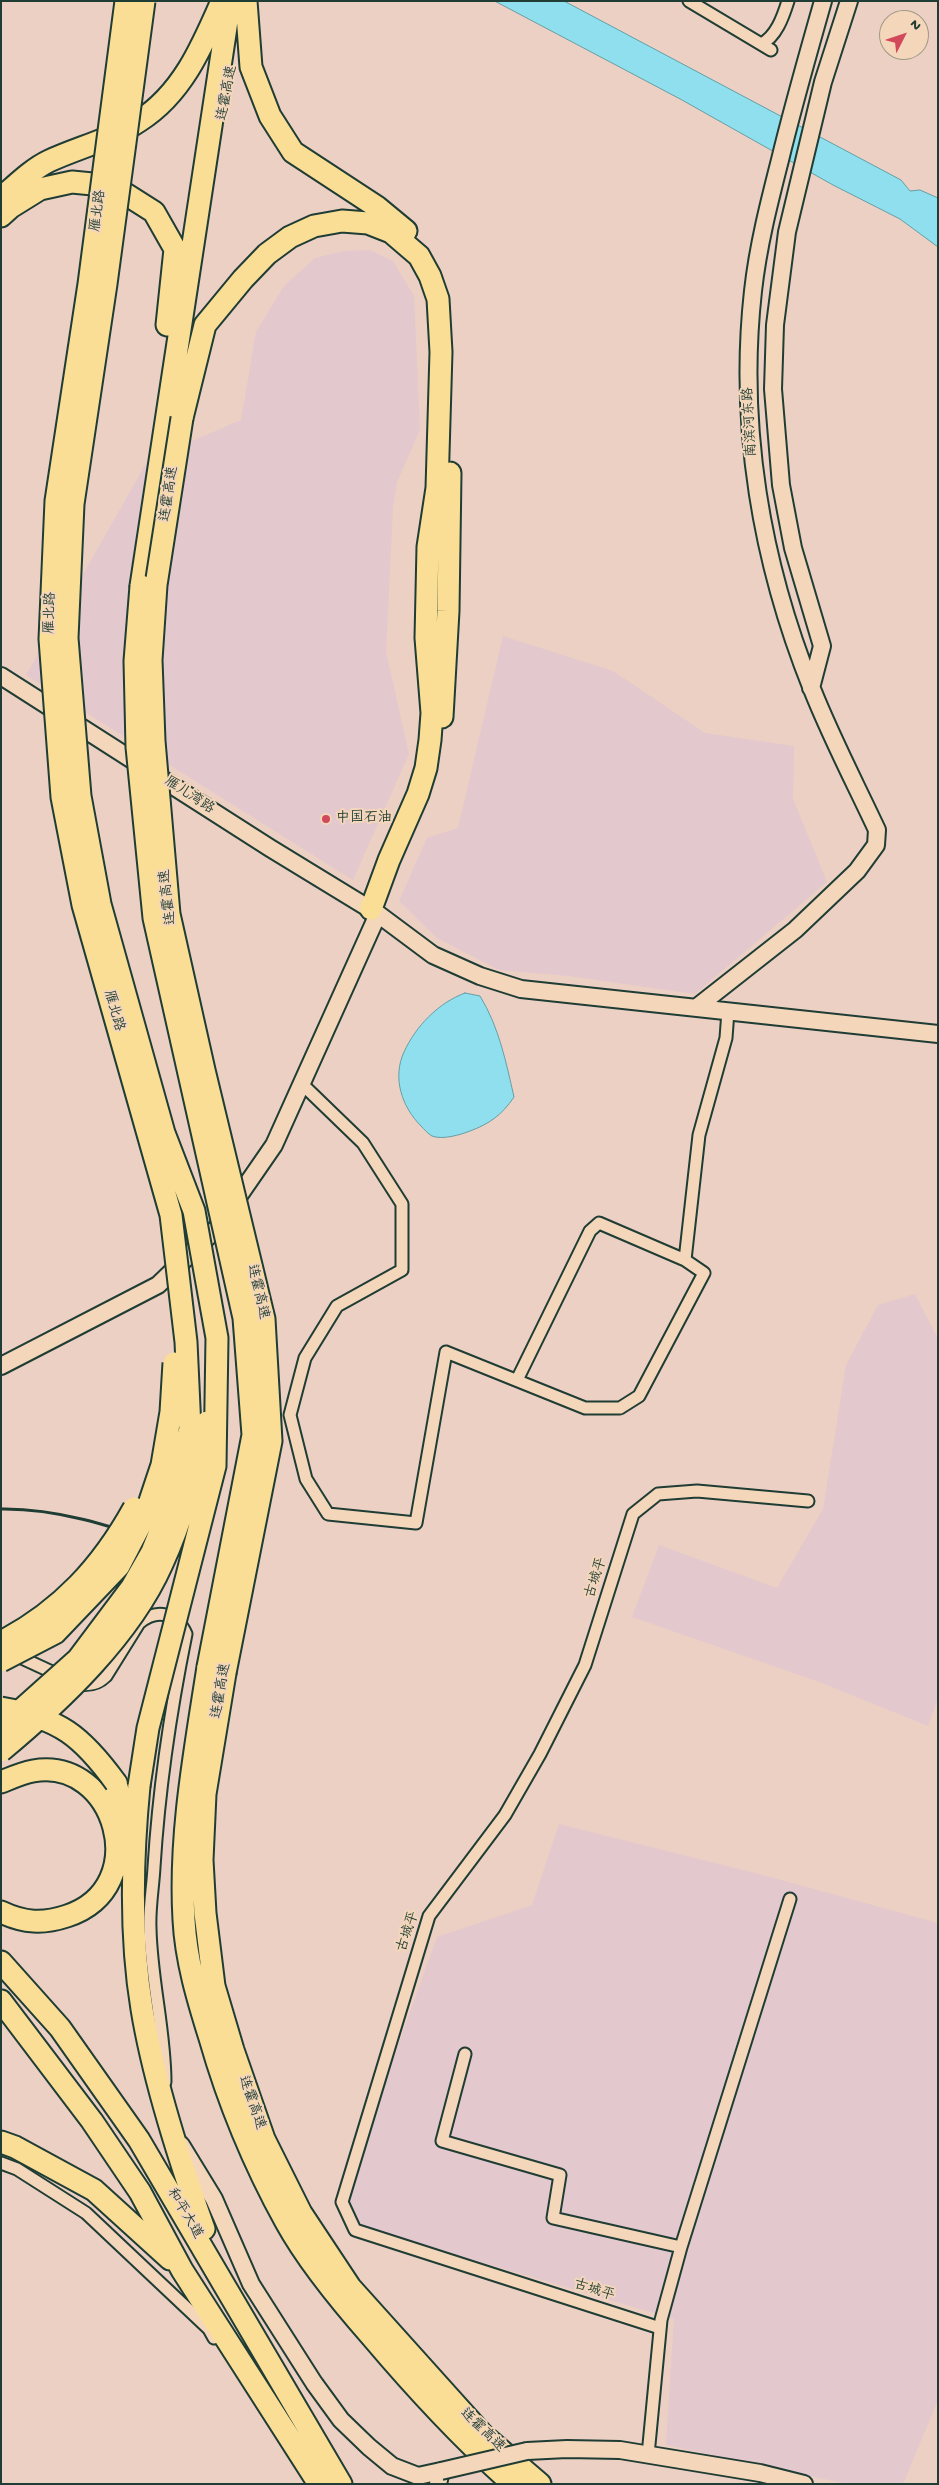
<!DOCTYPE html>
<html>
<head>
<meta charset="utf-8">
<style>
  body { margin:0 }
  #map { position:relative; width:939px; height:2485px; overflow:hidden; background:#ecd0c3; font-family:"Gochi Hand",sans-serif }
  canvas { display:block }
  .frame { position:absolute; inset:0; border:2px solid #1f3d34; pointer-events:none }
  .north { position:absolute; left:879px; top:10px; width:50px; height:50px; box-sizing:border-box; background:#f4d6ba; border:1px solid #9f9984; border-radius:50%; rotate:49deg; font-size:14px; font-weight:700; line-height:20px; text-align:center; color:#1f3d34 }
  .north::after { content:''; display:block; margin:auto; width:18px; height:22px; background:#d1495b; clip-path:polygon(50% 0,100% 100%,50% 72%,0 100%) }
</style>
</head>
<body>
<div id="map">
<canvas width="939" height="2485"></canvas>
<div class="frame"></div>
<div class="north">N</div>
</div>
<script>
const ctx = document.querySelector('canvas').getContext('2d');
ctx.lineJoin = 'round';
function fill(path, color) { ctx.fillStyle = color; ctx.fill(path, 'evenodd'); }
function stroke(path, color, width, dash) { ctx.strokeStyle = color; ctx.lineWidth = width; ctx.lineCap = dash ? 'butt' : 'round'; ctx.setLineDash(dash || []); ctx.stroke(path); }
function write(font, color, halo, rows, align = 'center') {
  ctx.font = font + ' "Gochi Hand","LXGW WenKai TC",sans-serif'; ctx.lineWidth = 4; ctx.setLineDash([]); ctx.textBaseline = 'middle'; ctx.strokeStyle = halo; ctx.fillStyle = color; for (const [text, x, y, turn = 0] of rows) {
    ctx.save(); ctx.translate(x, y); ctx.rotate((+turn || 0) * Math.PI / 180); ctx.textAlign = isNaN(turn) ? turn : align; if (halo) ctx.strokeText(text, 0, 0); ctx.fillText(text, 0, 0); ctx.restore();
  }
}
fill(new Path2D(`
  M370,250L393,261L414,296L420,430L397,482L393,508L386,652L409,754L353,880L26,675L148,460L241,420L256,332L284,286L315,258L343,251Z
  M503,636L613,671L705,733L794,746L793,799L827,882L695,994L568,976L499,970L437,938L399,901L427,838L458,828Z
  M915,1294L938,1339V1698L928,1726L822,1683L632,1617L659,1545L777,1588L823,1509L846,1365L878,1305Z
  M559,1824L759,1874L938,1923V2400L903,2484H847L666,2445L674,2319L342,2221L345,2193L437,1937L532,1905Z`), '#e3c8ce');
const water = new Path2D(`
  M495,1H564L901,180L910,191L920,190L938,198V247L900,219L833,185L682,100Z
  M465,993L480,996C499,1027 506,1062 514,1097C502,1115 489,1124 470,1131C460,1135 442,1140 432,1136C428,1134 424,1129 421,1126C402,1107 392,1078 404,1052C416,1026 438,1003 465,993Z`);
fill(water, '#90dfee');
stroke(water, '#639ea4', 1);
const street = new Path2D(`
  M689,1L771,50
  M761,44C776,37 783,17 788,1
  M302,1084L363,1143L402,1204V1270L337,1306L305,1358L290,1415L306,1479L328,1514L416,1523L446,1352L585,1408H620L639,1396L704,1273L685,1260L699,1135L726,1038L728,1011
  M517,1380L590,1231L599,1223L685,1260
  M13,1654L78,1684C90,1686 98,1684 106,1676L139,1623C157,1608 177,1613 186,1634C170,1713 159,1787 154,1867C153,1887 149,1908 150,1928C151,1980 165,2031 165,2082
  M465,2054L442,2141L560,2175L553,2218L681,2247
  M1,2163L17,2169L86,2213L209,2329L214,2338
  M660,2328L355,2230L342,2202L429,1916L505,1815L540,1754L585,1665L633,1514L658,1494L697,1491L808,1501
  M648,2455L661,2320L681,2247L790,1899`);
const secondary = new Path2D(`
  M1,676L270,848L378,914L433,955L480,976L521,989L938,1034
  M811,688L822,646L793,548L781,485L773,389L775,325L787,232L823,82L849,1
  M697,1007L795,930L857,871L876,845L877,830C855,783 831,737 812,689C761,562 738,426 753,291C758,246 769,203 780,160C793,106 808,54 823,1
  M1,1366L158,1285L216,1229L274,1145L378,914
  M181,2145L214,2199L251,2284L314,2383L341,2420L369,2447L392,2466L418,2476L441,2471L438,2484
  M527,2451L567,2449L620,2450L760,2473L804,2484`);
const highway = new Path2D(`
  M246,1L251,67L270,116L293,152L377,207L406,231
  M1,198C16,185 32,169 49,161C79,147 111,140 139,121C182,94 202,47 222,1
  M1,216L11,207L40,189L72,182L113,186L154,212L175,249L167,325
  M182,418L205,325L243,279L267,254L290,237L314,226L342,221L368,223L391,232L419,256L430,276L438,299L441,352L437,488L428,547L426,638L432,713L430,740L426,768L418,794L389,860L371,909
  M141,586L230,1
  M442,717L448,611L450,473
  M208,1667C195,1751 179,1835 184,1920C186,1960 198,2000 210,2038C228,2101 254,2164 286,2222C308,2262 342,2303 372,2337C416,2389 462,2439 513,2484
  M225,1673L205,1794L202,1860L205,1913L214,1986L233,2050L264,2139L301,2213L350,2287L483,2435L540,2484
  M1,1782C11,1778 22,1773 33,1771C115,1756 155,1887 67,1916C43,1924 24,1923 1,1912
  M116,1783L129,1832
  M139,1786C132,1858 130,1937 142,2009C154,2082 179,2159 204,2229
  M1,1962L60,2028L139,2140L341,2484
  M1,2001L92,2121L140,2192L182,2270L319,2484
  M1,2142L15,2147L94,2190L170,2259`);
stroke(street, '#1f3d34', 15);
stroke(secondary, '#1f3d34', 20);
stroke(highway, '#1f3d34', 25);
stroke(street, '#f4d6ba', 11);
stroke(secondary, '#f4d6ba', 16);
stroke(highway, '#fbde96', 21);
stroke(new Path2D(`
  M1,1509C66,1508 127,1532 188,1552`), '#1f3d34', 3);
const secondaryBridge = new Path2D(`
  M441,2471L527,2451`);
const highwayBridge = new Path2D(`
  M182,418L156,585L151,660L154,741L169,914L204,1070L264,1319L271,1441L225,1673
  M141,586L135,661L137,747L154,918L244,1318L253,1435L208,1667
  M1,1642C61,1611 102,1566 134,1508
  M1,1661L55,1633L119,1566L145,1516L162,1465L171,1412L174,1363
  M1,1708C59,1718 82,1736 116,1783
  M1,1728L78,1659L132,1587L152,1552L168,1512L190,1429L186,1342L171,1215L83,905L62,797L50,639L56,501L89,284L126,1
  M1,1751C61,1701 130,1636 162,1564C183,1519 195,1471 207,1422
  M139,1786L148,1728L215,1466L217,1338L194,1211L164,1133L100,904L80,796L67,638L73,504L106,284L144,1`);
stroke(secondaryBridge, '#1f3d34', 20, []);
stroke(highwayBridge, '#1f3d34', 25, []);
stroke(secondaryBridge, '#f4d6ba', 16);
stroke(highwayBridge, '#fbde96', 21);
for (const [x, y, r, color] of [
  [326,819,5,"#d1495b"]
]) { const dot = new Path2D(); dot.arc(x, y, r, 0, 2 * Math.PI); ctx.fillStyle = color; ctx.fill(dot); stroke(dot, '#f4d6ba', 2); }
write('14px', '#1f3d34', '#f4d6ba', [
  ["连霍高速",228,93,-79],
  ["雁北路",99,211,-82],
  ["南滨河东路",751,422,-93],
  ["连霍高速",170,494,-81],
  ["雁北路",51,613,-88],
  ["雁儿湾路",189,796,33],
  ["连霍高速",169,897,-97],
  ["雁北路",113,1011,74],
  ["连霍高速",257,1292,77],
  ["古城平",597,1578,-72],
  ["连霍高速",222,1691,-80],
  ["古城平",409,1932,-71],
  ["连霍高速",251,2103,71],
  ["和平大道",184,2214,59],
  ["古城平",594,2291,18],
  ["连霍高速",482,2431,44]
]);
write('14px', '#1f3d34', '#f4d6ba', [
  ["中国石油",336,819]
], 'left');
</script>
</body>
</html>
